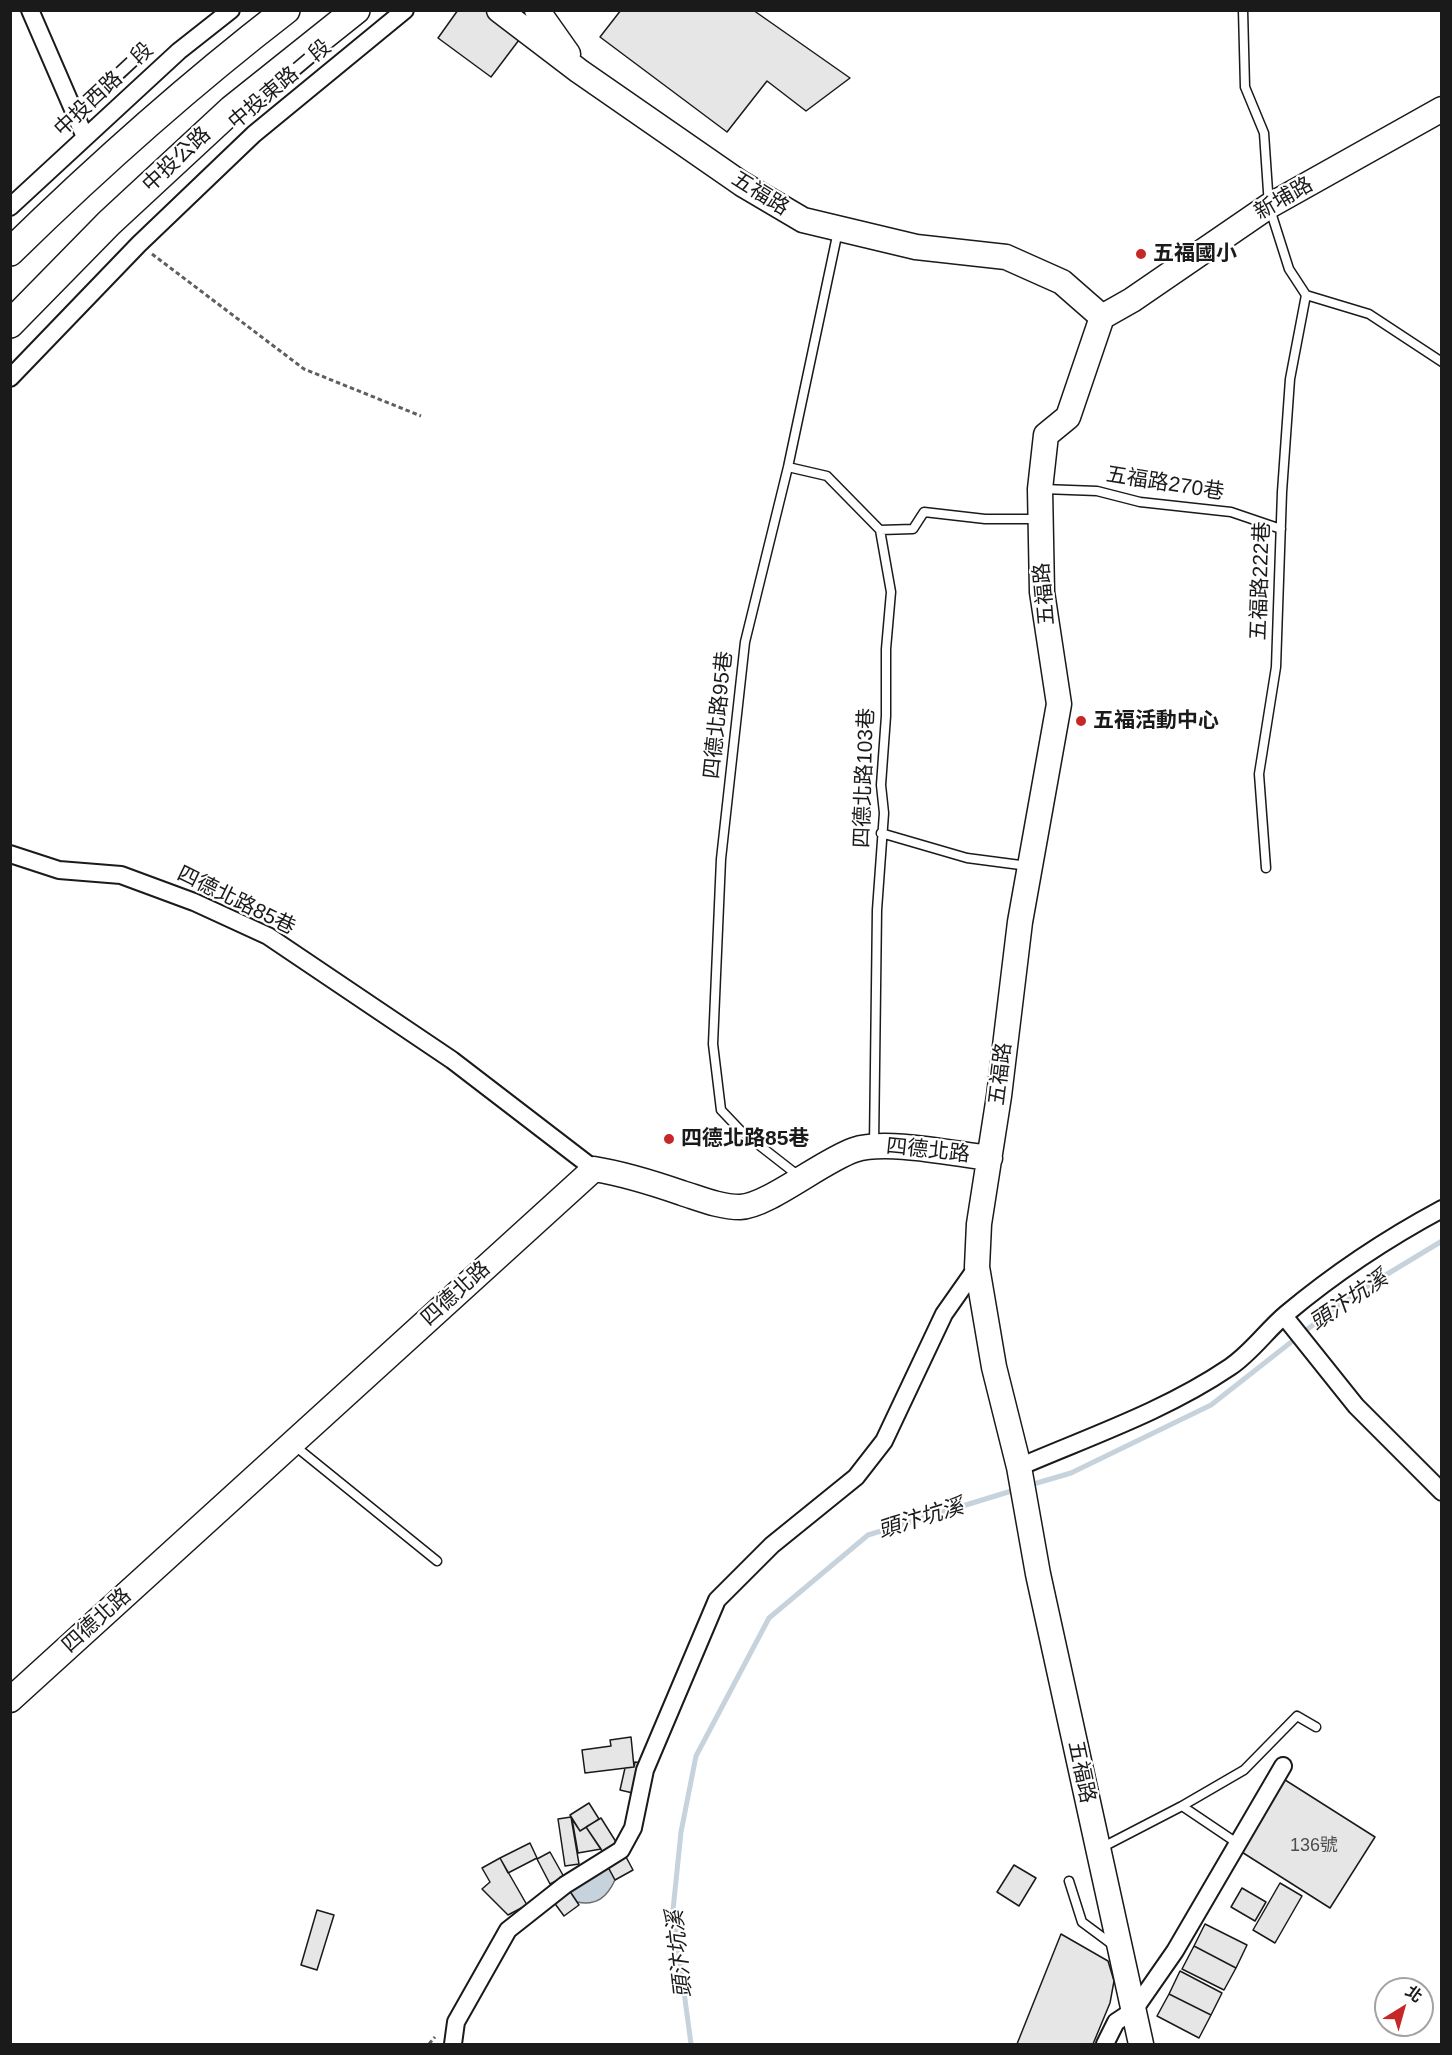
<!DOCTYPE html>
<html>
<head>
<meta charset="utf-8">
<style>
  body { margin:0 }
  #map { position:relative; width:1452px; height:2055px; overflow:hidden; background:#fff; font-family:Helvetica,"Noto Sans TC",sans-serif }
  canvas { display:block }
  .frame { position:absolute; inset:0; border:12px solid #1a1a1a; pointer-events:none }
  .north { position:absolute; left:1374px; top:1977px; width:60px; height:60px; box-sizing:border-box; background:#fff; border:2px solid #a3a3a3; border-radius:50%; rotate:37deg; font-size:16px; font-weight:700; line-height:24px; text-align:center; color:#1a1a1a }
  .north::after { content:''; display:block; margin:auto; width:21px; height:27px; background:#c62828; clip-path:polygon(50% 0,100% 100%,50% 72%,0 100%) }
</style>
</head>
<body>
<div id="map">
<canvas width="1452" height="2055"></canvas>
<div class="frame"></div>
<div class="north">北</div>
</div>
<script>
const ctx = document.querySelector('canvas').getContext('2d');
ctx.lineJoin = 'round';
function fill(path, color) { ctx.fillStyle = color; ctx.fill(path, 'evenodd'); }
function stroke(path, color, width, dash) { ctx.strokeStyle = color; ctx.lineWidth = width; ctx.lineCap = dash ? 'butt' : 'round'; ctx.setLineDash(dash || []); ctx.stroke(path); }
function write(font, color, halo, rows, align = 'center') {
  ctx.font = font + ' Helvetica,"Noto Sans TC",sans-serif'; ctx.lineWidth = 4.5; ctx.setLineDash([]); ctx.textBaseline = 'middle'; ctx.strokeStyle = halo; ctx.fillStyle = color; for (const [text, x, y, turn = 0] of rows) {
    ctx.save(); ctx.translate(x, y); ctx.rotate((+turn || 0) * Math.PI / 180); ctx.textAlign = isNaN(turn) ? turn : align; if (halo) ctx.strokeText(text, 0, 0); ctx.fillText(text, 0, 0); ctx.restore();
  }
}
const water = new Path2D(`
  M607,1865L615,1880C607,1897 597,1906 577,1902L569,1890Z`);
fill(water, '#c6d2dc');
stroke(water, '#6a6a6a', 1.5);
stroke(new Path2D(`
  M1030,1485L1071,1473L1211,1405L1346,1299L1442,1241
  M691,2044L673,1910L681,1832L696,1756L769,1618L868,1535L1018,1489`), '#c6d2dc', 5);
const building = new Path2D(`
  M458,10H487L522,36L491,77L438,38Z
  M621,10H753L850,78L806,111L767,81L727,132L600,37Z
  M631,1737L634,1767L585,1773L582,1750L611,1746L610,1740Z
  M635,1762L643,1763L637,1794L620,1790L625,1768L634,1767Z
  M1282,1778L1375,1837L1330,1908L1237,1849Z
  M589,1803L599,1819L580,1831L570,1815Z
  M571,1817L579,1864L565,1866L558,1819Z
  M601,1818L618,1845L604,1854L586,1827Z
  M572,1819L580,1831L586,1827L601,1849L578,1853Z
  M530,1843L537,1858L508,1873L500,1858Z
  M550,1852L564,1877L550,1884L537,1859Z
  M625,1855L633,1870L615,1880L607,1865Z
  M500,1858L527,1905L508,1915L482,1889L490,1882L482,1868Z
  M1014,1865L1036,1878L1019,1906L997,1892Z
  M1280,1883L1302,1896L1275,1943L1253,1930Z
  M1242,1888L1266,1902L1255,1921L1231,1907Z
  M569,1890L579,1905L564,1916L553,1901Z
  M317,1910L334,1915L317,1970L301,1965Z
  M1205,1924L1247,1945L1236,1968L1194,1946Z
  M1061,1934L1108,1961L1114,1981L1110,2003L1093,2044H1017Z
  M1194,1946L1236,1968L1224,1990L1182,1969Z
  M1180,1971L1222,1993L1211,2015L1169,1994Z
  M1169,1994L1211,2015L1199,2038L1157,2016Z`);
fill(building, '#e6e6e6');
stroke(building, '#1a1a1a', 1.5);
const lane = new Path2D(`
  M1243,10L1245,87L1264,133L1269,206L1289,269L1306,295L1369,314L1442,362
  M788,467L827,476L880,530L891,592L886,649V716L881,785L884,813L877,910L874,1145
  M1043,489L1097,491L1140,502L1231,512L1281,529
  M880,530L913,529L924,512L985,519H1040
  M881,833L967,858L1028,866
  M1266,868L1259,774L1276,667L1282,492L1290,379L1306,295
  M800,1177L741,1131L721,1110L713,1044L721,859L745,642L788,467L838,231
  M295,1446L437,1561
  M1182,1806L1244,1770L1297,1716L1316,1727
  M1101,1848L1182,1806L1237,1843
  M1069,1881L1082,1922L1113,1945`);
const street = new Path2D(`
  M30,10L85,137
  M10,207L179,51L231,10
  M10,378L139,244L254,134L405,10
  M10,854L59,870L121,875L194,902L268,936L452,1060L594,1169
  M1284,1316L1356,1406L1442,1492
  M1019,1467C1091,1436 1165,1411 1230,1367C1251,1353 1267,1330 1286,1314C1335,1273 1386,1239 1442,1209
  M453,2044L456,2022L508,1930L565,1885L621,1850L633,1828L645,1770L717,1600L772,1545L856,1477L884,1441L944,1314L977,1267
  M1105,2044L1116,2022L1134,2010L1175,1951L1283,1766`);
const secondary = new Path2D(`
  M499,10L579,71L742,184L803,220L916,247L1006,257L1062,282L1102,317
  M537,10L568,54
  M1102,317L1068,417L1046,435L1040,489L1042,592L1059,704L1020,922L999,1096L979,1224L977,1267L994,1367L1019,1467L1038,1574L1141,2044
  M1102,317L1132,300L1269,206L1442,109
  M10,1700L594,1169C625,1174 653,1183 682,1193C701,1199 720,1207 740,1207C768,1206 822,1161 854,1150C886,1139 954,1154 990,1158`);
const primary = new Path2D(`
  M10,252C98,166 189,85 286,10
  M10,324L109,223L232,109L356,10`);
stroke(lane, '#1a1a1a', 11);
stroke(street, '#1a1a1a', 20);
stroke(secondary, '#1a1a1a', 27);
stroke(primary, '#1a1a1a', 30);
stroke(new Path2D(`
  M152,254L304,369L421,416
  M429,2044L435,2037`), '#5f5f5f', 3, [4.5, 3]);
stroke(lane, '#fff', 8);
stroke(street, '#fff', 16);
stroke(secondary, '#fff', 24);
stroke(primary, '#fff', 27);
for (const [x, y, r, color] of [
  [1141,254,6,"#c62828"],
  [1081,721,6,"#c62828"],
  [669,1139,6,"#c62828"]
]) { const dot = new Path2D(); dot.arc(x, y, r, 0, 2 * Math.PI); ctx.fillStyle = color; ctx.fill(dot); stroke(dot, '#fff', 2); }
write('18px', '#4d4d4d', null, [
  ["136號",1314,1846]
]);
write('21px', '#1a1a1a', '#fff', [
  ["中投東路二段",280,85,-40],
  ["中投西路二段",104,90,-43],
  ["中投公路",177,160,-43],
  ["五福路",760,194,32],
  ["新埔路",1284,199,-30],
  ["五福路270巷",1165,484,9],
  ["五福路222巷",1261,581,-88],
  ["五福路",1045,594,-95],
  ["四德北路95巷",719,715,-84],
  ["四德北路103巷",865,778,-88],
  ["四德北路85巷",236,901,26],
  ["五福路",1001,1074,-83],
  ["四德北路",928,1151,6],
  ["四德北路",456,1294,-42],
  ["四德北路",97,1621,-42],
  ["五福路",1081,1772,78]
]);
write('bold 21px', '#1a1a1a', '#fff', [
  ["五福國小",1153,254],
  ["五福活動中心",1093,721],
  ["四德北路85巷",681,1139]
], 'left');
write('italic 22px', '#1a1a1a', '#fff', [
  ["頭汴坑溪",1349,1301,-34],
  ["頭汴坑溪",921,1519,-17],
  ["頭汴坑溪",680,1954,-96]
]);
</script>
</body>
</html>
